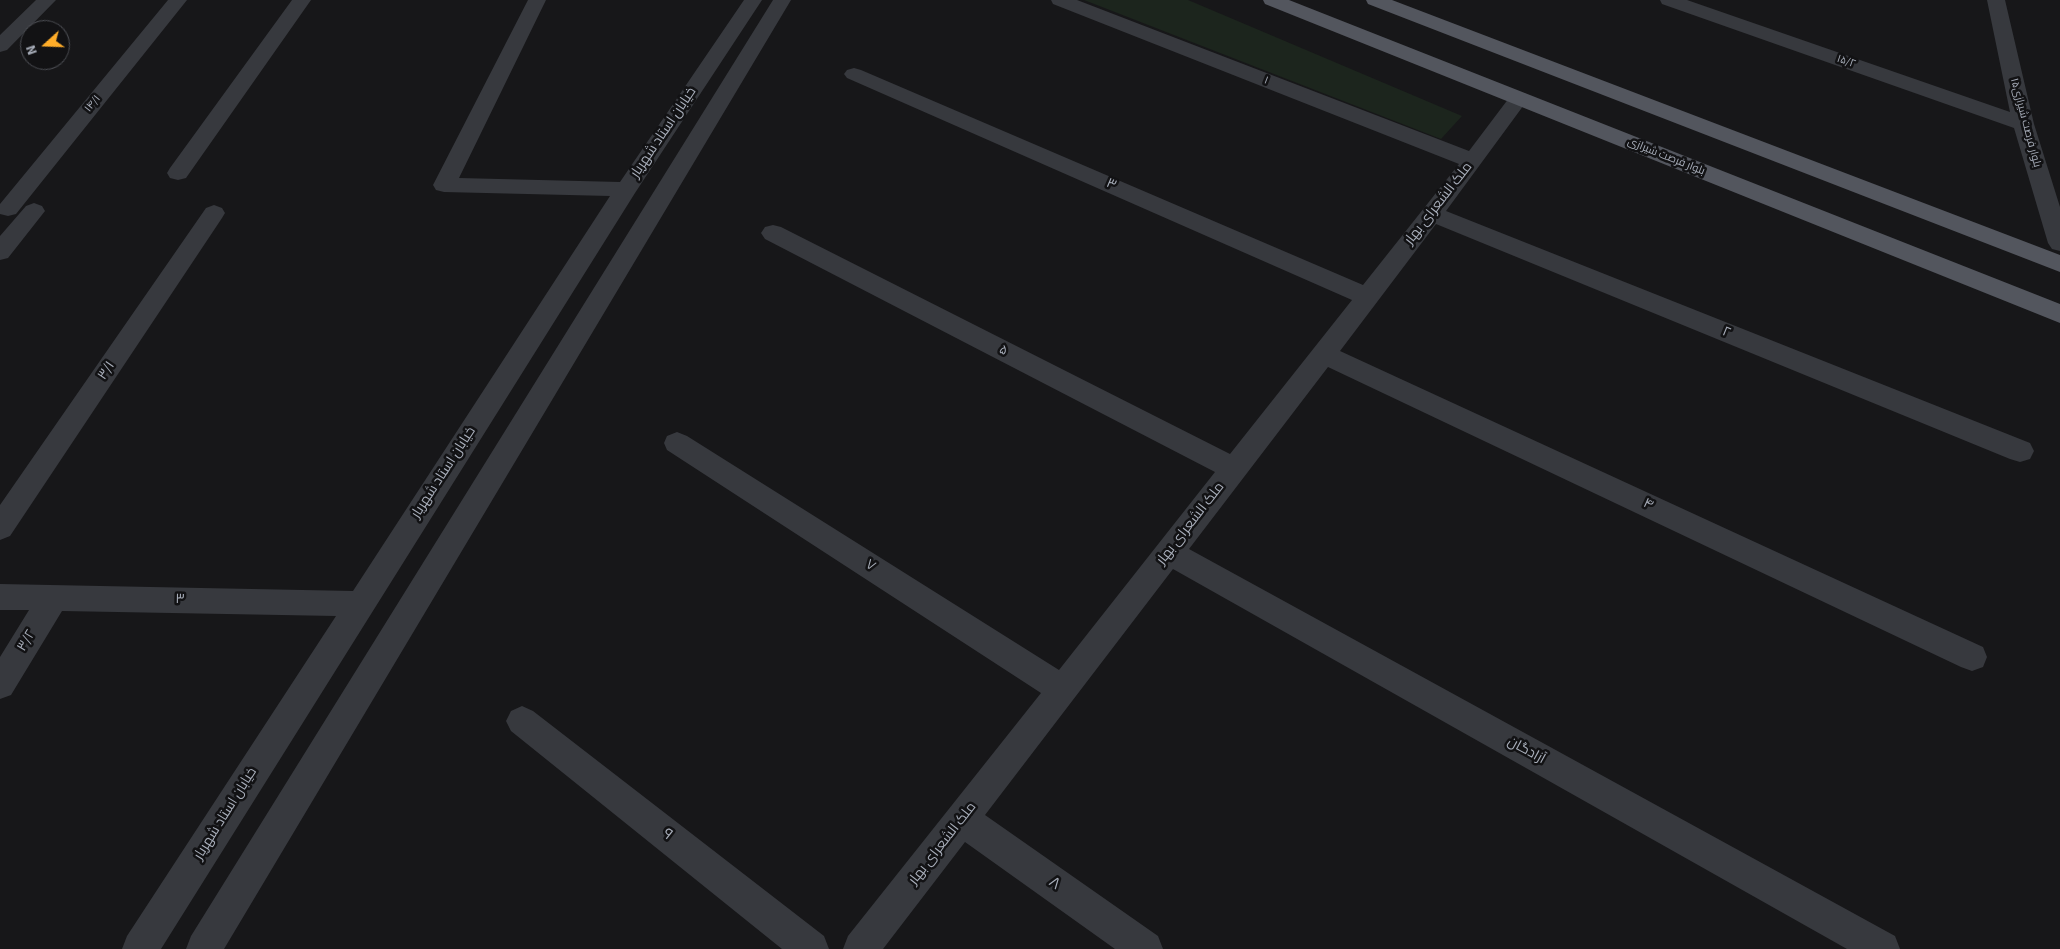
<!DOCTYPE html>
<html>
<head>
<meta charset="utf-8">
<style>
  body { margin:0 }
  #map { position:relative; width:2060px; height:949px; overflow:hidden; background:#171719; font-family:"Source Sans 3",sans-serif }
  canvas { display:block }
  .north { position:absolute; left:20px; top:20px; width:50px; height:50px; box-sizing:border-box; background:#121214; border:1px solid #4e5056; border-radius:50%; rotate:250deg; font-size:14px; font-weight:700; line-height:20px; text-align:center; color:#a8aeba }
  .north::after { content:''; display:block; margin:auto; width:18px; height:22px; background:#ffad29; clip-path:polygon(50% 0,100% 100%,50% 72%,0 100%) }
</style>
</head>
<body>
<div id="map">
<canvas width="2060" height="949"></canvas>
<div class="north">N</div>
</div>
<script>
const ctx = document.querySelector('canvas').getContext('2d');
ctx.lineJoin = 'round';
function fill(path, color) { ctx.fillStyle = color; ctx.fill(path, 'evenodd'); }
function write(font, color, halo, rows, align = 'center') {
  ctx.font = font + ' "Source Sans 3",Cairo,sans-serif'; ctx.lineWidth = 5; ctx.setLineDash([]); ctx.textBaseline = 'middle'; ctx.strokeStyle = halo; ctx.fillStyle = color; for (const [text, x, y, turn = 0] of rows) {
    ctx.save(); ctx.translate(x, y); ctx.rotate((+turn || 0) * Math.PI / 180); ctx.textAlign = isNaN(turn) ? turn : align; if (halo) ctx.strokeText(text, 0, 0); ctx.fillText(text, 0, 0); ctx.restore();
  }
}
fill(new Path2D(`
  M1084,0H1188L1462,116L1441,139Z`), '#1c251d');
fill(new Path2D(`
  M36,0H56L7,50L0,52V35Z
  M168,0H187L16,214L8,216L0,214V204Z
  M292,0H311L186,178L178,180L170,178L167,173L170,168Z
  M528,0H546L459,178L620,182L744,0H762L635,193L161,949H122L127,936L336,616L62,611L11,695L0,699V657L29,610H0V584L353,591L610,196L444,192L436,190L433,185Z
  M773,0H791L224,949H186L191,936Z
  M1051,0H1077L1469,151L1512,94L1519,92L1526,94L1529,98L1446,211L2030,443L2034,451L2030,459L2020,462L2010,459L1436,224L1340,351L1983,647L1987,657L1983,667L1972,671L1961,667L1328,367L1189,549L1895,936L1900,949H1847L1173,569L985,815L1158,936L1163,949H1115L965,842L883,949H843L848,936L1041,693L667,450L664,443L667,436L677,432L687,436L1059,670L1215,472L765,239L761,233L765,227L773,225L781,227L1230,454L1352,300L847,78L844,74L847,70L854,68L861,70L1363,285L1459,164L1053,4Z
  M1660,0H1687L2010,112L1987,0H2005L2034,124L2060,207V251L2052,249L2048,243L2014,128L1662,4Z
  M34,203L42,206L45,211L8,258L0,260V236L26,206Z
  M214,205L222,208L225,213L222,218L10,536L0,540V505L206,208Z
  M522,706L533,711L824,936L829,949H782L511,731L506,721L511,711Z`), '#37393e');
fill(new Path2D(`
  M1263,0H1289L2060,304V323L1265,4Z
  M1366,0H1392L2060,255V272L1368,4Z`), '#53565e');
write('11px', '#a8aeba', '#121214', [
  ["۱۵/۲",1846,62,19],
  ["۱",1266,81,21],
  ["۱۴/۱",93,104,-51],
  ["بلوار فرصت شیرازی۱۵",2025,123,75],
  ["بلوار فرصت شیرازی",1666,157,22]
]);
write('14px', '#a8aeba', '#121214', [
  ["خیابان استاد شهریار",664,133,-56],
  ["۳",1111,185,23],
  ["ملک الشعرای بهار",1439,204,-52],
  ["۲",1726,333,22],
  ["۵",1003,351,27],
  ["۳/۱",107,371,-56],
  ["خیابان استاد شهریار",444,473,-57],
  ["۴",1648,505,25],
  ["ملک الشعرای بهار",1191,524,-52],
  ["۷",870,566,33],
  ["۳",180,600,1],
  ["۳/۲",27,641,-59],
  ["آزادگان",1526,751,29],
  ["خیابان استاد شهریار",226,814,-58],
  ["ملک الشعرای بهار",943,844,-52]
]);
write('16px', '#a8aeba', '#121214', [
  ["۹",667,835,38],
  ["۸",1054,884,35]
]);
</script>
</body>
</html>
